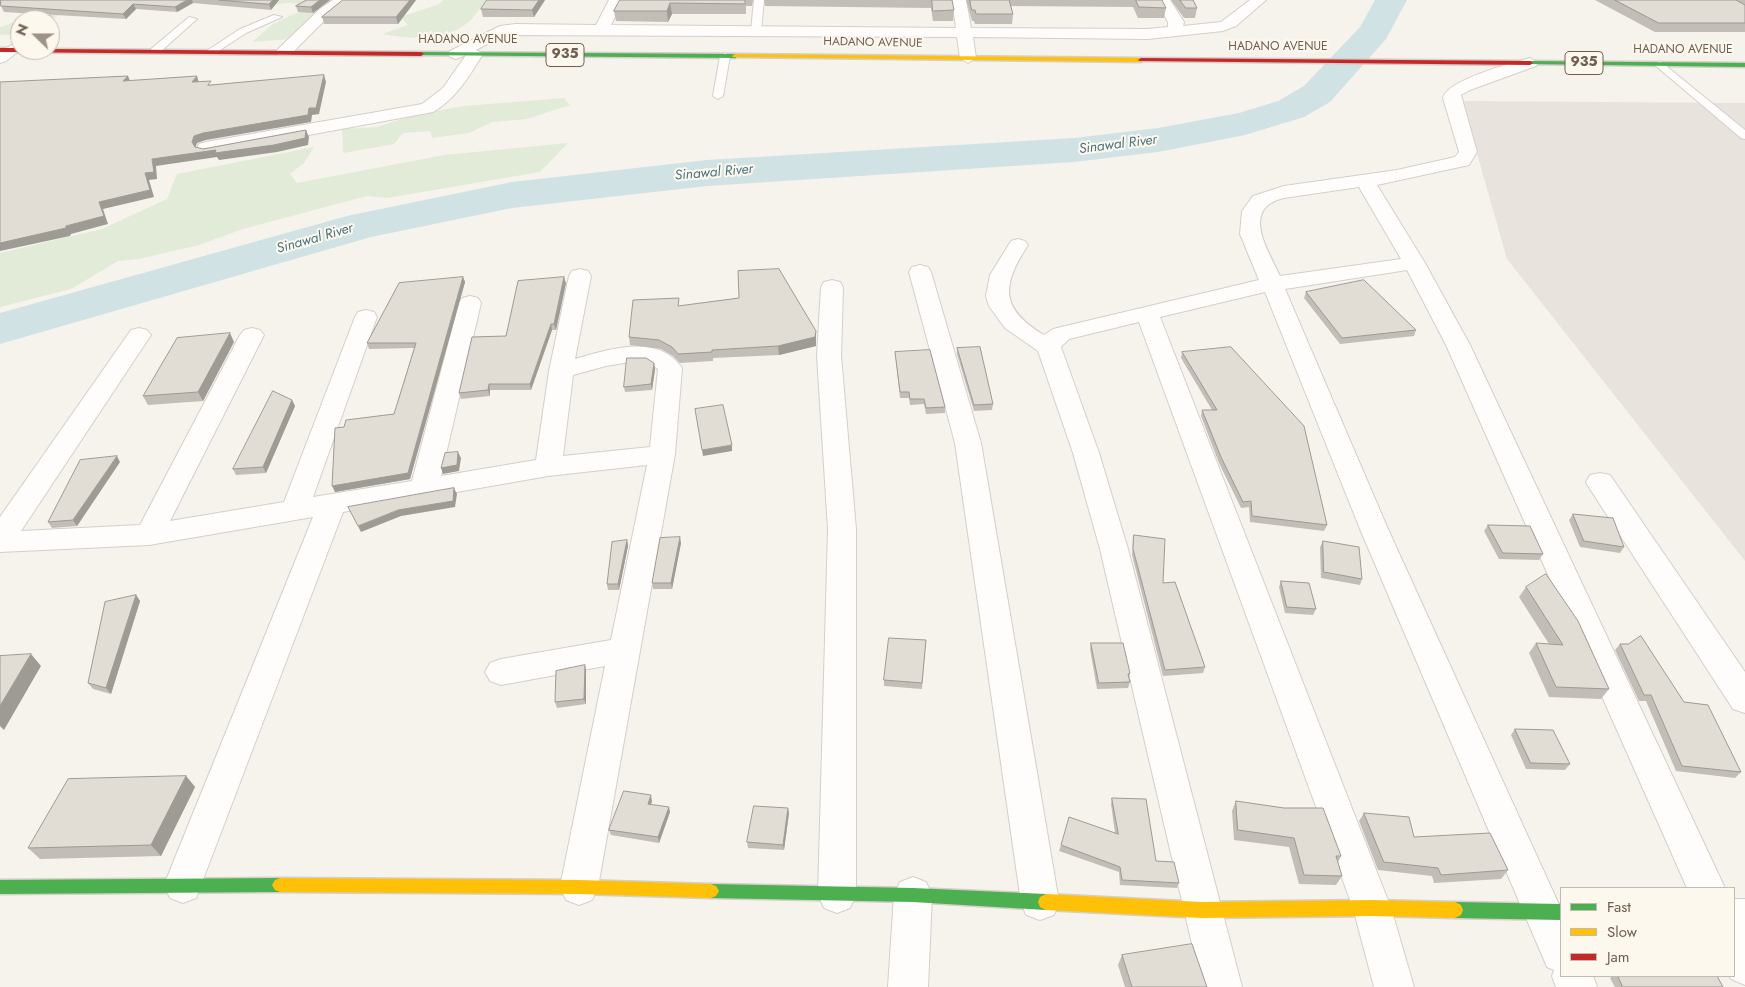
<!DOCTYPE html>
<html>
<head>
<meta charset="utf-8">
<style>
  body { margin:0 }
  #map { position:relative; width:1745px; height:987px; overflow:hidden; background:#f6f3ec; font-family:Jost,sans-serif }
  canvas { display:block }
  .legend { position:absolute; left:1560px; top:887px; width:175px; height:90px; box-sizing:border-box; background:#fdf8ee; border:1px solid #c5baaf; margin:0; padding:6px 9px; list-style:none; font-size:15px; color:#705d50 }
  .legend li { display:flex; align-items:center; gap:10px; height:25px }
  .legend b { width:25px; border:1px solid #c5baaf }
  .north { position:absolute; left:10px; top:10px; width:50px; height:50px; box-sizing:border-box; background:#fdf8ee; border:1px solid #c5baaf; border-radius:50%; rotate:292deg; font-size:14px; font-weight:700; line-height:20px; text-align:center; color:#705d50 }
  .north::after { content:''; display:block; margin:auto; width:18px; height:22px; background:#9f9287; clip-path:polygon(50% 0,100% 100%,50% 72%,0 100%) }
</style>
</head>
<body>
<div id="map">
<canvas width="1745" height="987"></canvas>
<ul class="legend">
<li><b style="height:6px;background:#4caf50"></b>Fast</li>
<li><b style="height:6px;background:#ffc107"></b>Slow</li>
<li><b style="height:6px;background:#c62828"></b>Jam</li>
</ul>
<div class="north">N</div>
</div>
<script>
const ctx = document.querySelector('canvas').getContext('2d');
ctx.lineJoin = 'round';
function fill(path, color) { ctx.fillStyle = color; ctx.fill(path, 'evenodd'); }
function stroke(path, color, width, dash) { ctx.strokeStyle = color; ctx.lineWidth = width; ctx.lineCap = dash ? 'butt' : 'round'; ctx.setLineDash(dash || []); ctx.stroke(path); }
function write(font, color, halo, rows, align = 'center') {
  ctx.font = font + ' Jost,sans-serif'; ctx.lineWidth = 4; ctx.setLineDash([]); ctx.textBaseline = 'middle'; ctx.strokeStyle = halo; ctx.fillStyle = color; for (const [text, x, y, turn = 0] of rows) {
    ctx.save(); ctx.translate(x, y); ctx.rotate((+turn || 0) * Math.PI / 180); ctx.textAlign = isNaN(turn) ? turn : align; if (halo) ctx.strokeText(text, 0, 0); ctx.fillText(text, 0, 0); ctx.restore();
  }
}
fill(new Path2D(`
  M1462,101L1745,103V561L1507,259Z`), '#e8e3dd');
fill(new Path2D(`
  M65,0L75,4L50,21L20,20V34L0,35V27L33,16Z
  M266,0H333L290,39L252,42L273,24L307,8C292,0 280,3 264,8Z
  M443,0H487C480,7 474,19 466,24C442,42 409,39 382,34L408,25L401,17L439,4Z
  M564,98L570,105L527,119L492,122L469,133L432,138L430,131L403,133L394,144L343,153L342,129L377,127L414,115L464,106Z
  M568,143L540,172L387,198L367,196L243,229L199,245L139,259L118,261L71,289L0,307V253L102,229L167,199L177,174L314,147L304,163L290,174L297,183L444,155Z`), '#e2ebd8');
fill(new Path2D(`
  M1375,0H1407L1386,39L1330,102L1304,117L1245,135L1158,152L1074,162L707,186L512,208L371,237L0,344V313L347,216L512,182L707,160L1074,138L1158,128L1239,113L1278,101L1304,86L1360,27Z`), '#d0e2e4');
const lane = new Path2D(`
  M754,0H764L761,31L756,34L751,31Z
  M274,15L282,17L246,33L214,54L205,52L240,29Z
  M189,17L197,19L159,53H151V49Z
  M725,53L730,56L723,96L718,99L713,96L720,56Z
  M1660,61L1745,130V139L1741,138L1656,66L1655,64Z`);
const street = new Path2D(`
  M333,0H350L331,14L290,55H278L276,52L278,49L321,8Z
  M609,0H623L611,25L956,28L952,0H966L971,28L1148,29L1168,27V22L1156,0H1170L1184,22L1183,26L1221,22L1250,0H1266L1236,26L1223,31L1148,39L973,37L976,58L968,63L960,58L957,37L504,35L476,50L483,54C469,76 457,98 433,112L206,154L199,152L197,148L199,144L206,142L422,104L443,88L466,55L456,59L450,57L448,54L450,51L500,26L516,24L596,25Z
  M12,45L20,50L6,61L0,63V51Z
  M1530,58L1538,63L1536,66L1470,90L1461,95L1477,152L1469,165L1377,185L1425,263L1470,345L1725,888H1687L1446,345L1407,270L1285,289L1388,529L1561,909V976H1593L1597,987H1556L1552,976L1554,970L1547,967L1360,529L1265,292L1160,317L1391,908L1414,987H1374L1353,908L1139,322L1069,339L1061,347L1099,453L1128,549L1242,987H1202L1100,549L1073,453L1038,351L1005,328L989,306L986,296L990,275L1011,241L1018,239L1025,241L1028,245C1002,285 999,308 1044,335L1053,329L1259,280L1240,234L1242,211L1253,196L1284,186L1397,170L1455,157L1459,152L1443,98C1447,80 1512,63 1530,58ZM1359,187L1401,259L1280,276C1268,250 1240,208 1284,198Z
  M920,265L928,267L931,272L981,443L1059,902L1054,915L1040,920L1026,915L1021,902L955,443L909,272L912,267Z
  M580,269L588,271L591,276L575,359C610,349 658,333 682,368L675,454L598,887L592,900L579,905L566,900L560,887L605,666L501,685L490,681L485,672L490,663L501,659L611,640L647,465L548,476L343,512L196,898L183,903L170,898L164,885L313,517L149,545L0,552V517L131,330L139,328L147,330L151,335L21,531L140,525L240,335L244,330L252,328L260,330L264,335L170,521L284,502L355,317L358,312L366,310L374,312L377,317L313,497L412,481L459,303L462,298L470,296L478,298L481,303L441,476L536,460L549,371L569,276L572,271ZM636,361L648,362L658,369L650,447L563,456L573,375L606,366Z
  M832,280L840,282L843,287L841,356L856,529V895L850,908L837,913L824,908L818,895L828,529L817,356L821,287L824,282Z
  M1600,473L1610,475L1745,672V713L1733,709L1590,489L1586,482L1590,475Z
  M913,877L926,882L932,895L928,987H888L894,895L900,882Z
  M1734,899H1745V985L1731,979L1729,976H1734Z`);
const fast = new Path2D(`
  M421,52L735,54L738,56L735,58L419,55L418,54Z
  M1530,61L1745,63V67L1528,64V62Z
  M280,878L285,880L288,885L285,890L280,892L0,894V880Z
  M711,884L913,888L1046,894L1052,897L1054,902L1052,907L1046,910L913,902L711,898L706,896L703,891L706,886Z
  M1455,902L1561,904V920L1455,918L1449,915L1447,910L1449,905Z`);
const slow = new Path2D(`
  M735,54L1141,58L1144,60L1141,62L733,57L732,56Z
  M280,878L579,880L711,884L716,886L719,891L716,896L711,898L579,894L280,892L275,890L272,885L275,880Z
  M1046,894L1202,902L1372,900L1455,902L1461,905L1463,910L1461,915L1455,918L1372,916L1202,918L1046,910L1040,907L1038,902L1040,897Z`);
const jam = new Path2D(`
  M0,48H20V50H50V49L421,52L424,54L421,56L0,52Z
  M1141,58L1530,61L1533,63L1530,65L1139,61L1138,60Z`);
stroke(lane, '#d4cfc9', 2);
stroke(street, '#d4cfc9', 2);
stroke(fast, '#d4cfc9', 3);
stroke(slow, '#d4cfc9', 3);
stroke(jam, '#d4cfc9', 3);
fill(lane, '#fefdfc');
fill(street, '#fefdfc');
fill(fast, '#4caf50');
fill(slow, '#ffc107');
fill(jam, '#c62828');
fill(new Path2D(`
  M0,0H279L271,10L193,3L177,12L136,9L126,19L4,12L1,6V3L0,4Z
  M307,0H330L313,13L298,12L296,6Z
  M343,0H416L398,24H324L322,17Z
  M545,0L534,17H483L481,9Z
  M620,0H753L752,6H746V14H672L668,22L616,21L614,11Z
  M764,0H952L954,10L953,21H933L931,8L765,6Z
  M966,0H1162L1166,8L1164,18H1138L1133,7L1011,6L1013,14L1012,24H975L974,21H972Z
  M1171,0H1193L1197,8L1195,18H1184Z
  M1595,0H1745V32H1655Z
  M463,277L465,282L410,479L335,492L344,427L394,414L414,348L369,349L367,343Z
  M566,283L556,330H552L531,390H490V396L461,399L459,393L506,336Z
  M1306,292L1416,330L1414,336L1340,344L1304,298Z
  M739,298L816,331V346L779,355L713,358V361L680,363L673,356L661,349L630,345L629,337L680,306Z
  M234,342L203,401L148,405L143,396Z
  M957,348L993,404L992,410L974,411L957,354Z
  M895,352L945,407V413L926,414L924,404L910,405L909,398H900Z
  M1182,352L1327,525L1324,531L1250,522L1249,507L1241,508L1219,463L1201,416L1202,410H1212L1181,358Z
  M654,363L655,369L652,390L625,392L624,387Z
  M292,400L295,406L266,473L236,475L233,469Z
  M120,462L77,526L52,528L48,522Z
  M1573,514L1624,547L1620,553L1580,547L1569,520Z
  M1488,525L1543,554L1539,560L1499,559L1484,531Z
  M1134,535L1163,583L1205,667L1203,673L1163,676L1132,555L1133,541Z
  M627,540L628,546L619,590H608L607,584Z
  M1323,541L1362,579L1360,585L1321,578L1320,547Z
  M681,543L672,589H653L652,583Z
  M1281,581L1316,609L1313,615L1285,613L1279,587Z
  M1526,587L1609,689L1601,699L1549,697L1529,653L1536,643L1549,644L1519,597Z
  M136,595L140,601L111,694L93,689L88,683Z
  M926,640L922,689L884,686V680Z
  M1091,643L1130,673L1129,678L1130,682L1128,688L1097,689L1090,649Z
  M1620,644L1684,702L1741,772L1735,778L1676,771L1646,701H1639L1615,650Z
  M585,665L586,671V704L557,708L555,702Z
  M1515,729L1570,764L1565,770L1526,769L1511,735Z
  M186,776L195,787L161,856L40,859L28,848Z
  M1112,798L1156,861L1179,883L1177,888L1120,885L1119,872L1059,851L1061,845L1115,833L1111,804Z
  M652,801L651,804L670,812L659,843L611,835L609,830Z
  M1236,801L1341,856L1338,862L1342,876L1336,885L1299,884L1289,847L1234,840L1232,811Z
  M789,813L784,850L748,848L747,842Z
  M1364,813L1414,837L1508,870L1501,879L1434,883L1432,876L1378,870L1359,821Z
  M1122,955L1207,987H1125L1118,965Z
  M1613,976H1717L1723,987H1615L1610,978Z`), '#c2bdb6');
fill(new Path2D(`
  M187,0H192L193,3L177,12L175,7Z
  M273,0H279L271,10L269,4Z
  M320,0H330L313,13L311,7Z
  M410,0H416L398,24L396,17Z
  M539,0H545L534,17L532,10Z
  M670,3L672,14L668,22L667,11Z
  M133,4L136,9L126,19L123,14Z
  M324,75L326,82L319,114L312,115L311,122L206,140L197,143L195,149L192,142L194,136L203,133L309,108Z
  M128,76L131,83L123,81Z
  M197,76L199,83L192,82Z
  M306,130L309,137L308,145L277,152L219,160L217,157L156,166L157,179L149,180L154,197L103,209L108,224L71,234L70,236L0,251V243L66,226L99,202L145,173L152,159Z
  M463,277L465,282L410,479L335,492L332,486L408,473Z
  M564,277L566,283L556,330L554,324Z
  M551,324L552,330L531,390L530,384Z
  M816,331V346L779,355L778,346Z
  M230,333L234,342L203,401L198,392Z
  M654,363L655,369L652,390L651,384Z
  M489,384L490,390V396L488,390Z
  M292,400L295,406L266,473L263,467Z
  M732,445V451L703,456L702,450Z
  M458,452L461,458L459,471L443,474L441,468Z
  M117,456L120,462L77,526L73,520Z
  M454,488L457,494L455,507L401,516L361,532L358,526Z
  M680,537L681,543L672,589L671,583Z
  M627,540L628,546L619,590L618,584Z
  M136,595L140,601L111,694L106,688Z
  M31,654L41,666L4,730L0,726V706Z
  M585,665L586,671V704L584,699Z
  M186,776L195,787L161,856L151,845Z
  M651,795L652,801L649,810L648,804Z
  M669,807L670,812L659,843L658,837Z
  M788,808L789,813L784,850L783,845Z`), '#9e9a94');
const building = new Path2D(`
  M1,0H187L175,7L133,4L123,14L1,6Z
  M219,0H273L269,4Z
  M307,0H320L311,7L296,6Z
  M343,0H410L396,17H322Z
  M487,0H539L532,10L481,9Z
  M620,0H745V4L670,3L667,11H614Z
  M932,0H952L954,10L933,11Z
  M970,0H1009L1013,14H976L975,10H972Z
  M1136,0H1162L1166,8L1139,7Z
  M1180,0H1193L1197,8H1186Z
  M1615,0H1736L1745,5V23H1659Z
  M324,75L316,108H309L308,115L203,133L194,136L192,142L195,147L203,149L306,130L305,138L274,145L215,153L216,150L152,159L154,172L145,173L150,190L99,202L104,216L66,226V228L0,243V82L128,76L123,81L197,76L192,82L211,81L208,85Z
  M779,269L816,331L815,337L778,346L712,350V352L678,354L672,347L659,340L629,337L633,300L679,298L678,306L739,298L738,271Z
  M463,277L408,473L332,486L335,428L344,427L346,420L394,414L416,343H367L399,283Z
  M564,277L554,324H551L530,384H489L488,390L459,393L472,337L506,336L518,281Z
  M1364,280L1416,330L1342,338L1306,292Z
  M230,333L198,392L143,396L177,338Z
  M980,347L993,404L974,405L957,348Z
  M1231,347L1304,426L1327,525L1252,516L1251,501L1243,502L1221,457L1202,410H1217L1182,352Z
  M930,350L945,407L926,408L924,399H910L909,392H900L895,352Z
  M627,358H646L654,363L651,384L624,387Z
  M273,391L292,400L263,467L233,469Z
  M723,405L732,445L702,450L695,409Z
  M458,452L457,465L441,468L445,453Z
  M117,456L73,520L48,522L80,460Z
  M454,488L453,501L398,510L358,526L348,507Z
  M1573,514L1613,518L1624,547L1584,541Z
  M1488,525L1530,526L1543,554L1503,553Z
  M1134,535L1165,539L1163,583L1175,582L1205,667L1165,670L1133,549Z
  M680,537L671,583H652L660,538Z
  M627,540L618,584H607L612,542Z
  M1323,541L1359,547L1362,579L1324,572Z
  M1546,574L1578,621L1609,689L1556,687L1536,643L1563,645L1526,587Z
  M1281,581L1309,583L1316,609L1287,607Z
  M136,595L106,688L88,683L105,602Z
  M1641,636L1684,702L1708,705L1741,772L1682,766L1651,695H1644L1620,644H1628Z
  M889,638L926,640L922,683L884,680Z
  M1091,643H1123L1130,673L1128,674L1130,682L1099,683Z
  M31,654L0,706V656Z
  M585,665L584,699L555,702L556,671Z
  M1515,729L1553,730L1570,764L1531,763Z
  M186,776L151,845L28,848L68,779Z
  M624,791L651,795L648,804L669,807L658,837L609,830Z
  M1112,798L1146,799L1156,861L1174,862L1179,883L1122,880L1120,867L1061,845L1069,817L1118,834Z
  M1236,801L1284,808H1323L1341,856H1336L1342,876L1304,875L1294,838L1238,830Z
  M754,806L788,808L783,845L747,842Z
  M1364,813L1409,817L1414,837L1490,833L1508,870L1441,875L1438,868L1384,862Z
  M1192,944L1207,987H1132L1122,955Z
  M1618,976H1717L1723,987H1623Z`);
fill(building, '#e1dcd4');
stroke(building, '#9e9a94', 1);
write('12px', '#705d50', '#fdf8ee', [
  ["HADANO AVENUE",468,40],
  ["HADANO AVENUE",873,43,1],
  ["HADANO AVENUE",1278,47],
  ["HADANO AVENUE",1683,50]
]);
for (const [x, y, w] of [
  [565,55,38],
  [1584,63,38]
]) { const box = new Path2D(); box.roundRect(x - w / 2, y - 11.5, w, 23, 4); ctx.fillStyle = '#fdf8ee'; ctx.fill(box); stroke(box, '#705d50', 1); }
write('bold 14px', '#705d50', null, [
  ["935",565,55],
  ["935",1584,63]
]);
write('italic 14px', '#4c7480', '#fdf8ee', [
  ["Sinawal River",1118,145,-7],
  ["Sinawal River",714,173,-5],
  ["Sinawal River",315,239,-16]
]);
</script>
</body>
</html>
